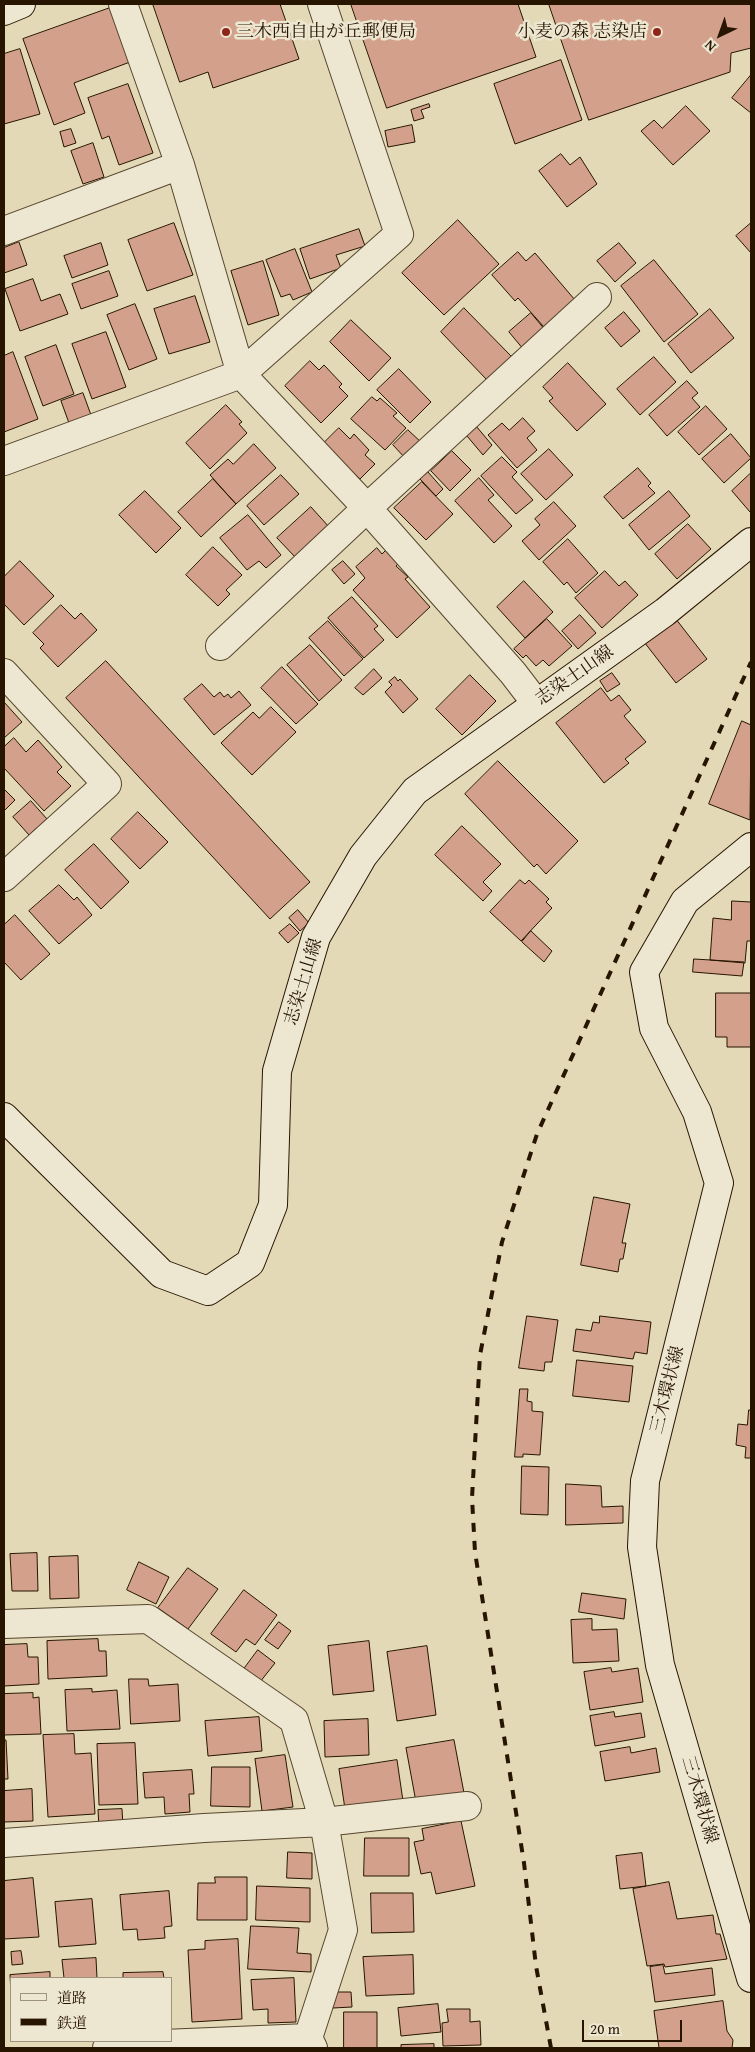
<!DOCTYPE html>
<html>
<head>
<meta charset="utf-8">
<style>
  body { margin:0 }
  #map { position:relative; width:755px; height:2052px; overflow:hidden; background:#e3d9b7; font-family:"Gentium Book Plus","Noto Serif JP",serif }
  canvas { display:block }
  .frame { position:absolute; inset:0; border:5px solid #271500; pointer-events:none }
  .legend { position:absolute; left:10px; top:1977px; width:162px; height:65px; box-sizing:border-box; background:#ede6d0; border:1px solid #9e927d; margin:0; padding:6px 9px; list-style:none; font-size:15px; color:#271500 }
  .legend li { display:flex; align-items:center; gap:10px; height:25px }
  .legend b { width:25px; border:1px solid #9e927d }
  .north { position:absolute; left:695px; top:10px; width:50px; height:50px; -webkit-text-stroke:4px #ede6d0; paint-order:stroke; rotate:222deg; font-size:14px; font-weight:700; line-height:20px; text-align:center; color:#271500 }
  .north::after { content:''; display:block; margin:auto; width:18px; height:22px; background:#271500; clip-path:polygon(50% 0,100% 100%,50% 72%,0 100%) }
  .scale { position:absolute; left:582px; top:2020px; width:100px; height:22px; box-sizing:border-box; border:2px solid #271500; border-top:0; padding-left:6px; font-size:15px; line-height:18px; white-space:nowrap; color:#271500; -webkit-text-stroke:4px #ede6d0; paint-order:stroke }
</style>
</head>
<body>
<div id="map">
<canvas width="755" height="2052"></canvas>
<div class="frame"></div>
<ul class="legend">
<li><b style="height:6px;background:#ede6d0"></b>道路</li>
<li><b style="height:6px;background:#271500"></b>鉄道</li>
</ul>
<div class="north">N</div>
<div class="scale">20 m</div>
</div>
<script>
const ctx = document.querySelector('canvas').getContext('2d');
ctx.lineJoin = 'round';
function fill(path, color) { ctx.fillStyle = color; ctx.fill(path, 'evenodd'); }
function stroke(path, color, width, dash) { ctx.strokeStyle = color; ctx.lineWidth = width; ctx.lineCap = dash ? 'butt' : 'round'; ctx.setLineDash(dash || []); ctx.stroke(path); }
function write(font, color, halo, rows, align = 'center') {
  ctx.font = font + ' "Gentium Book Plus","Noto Serif JP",serif'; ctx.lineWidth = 5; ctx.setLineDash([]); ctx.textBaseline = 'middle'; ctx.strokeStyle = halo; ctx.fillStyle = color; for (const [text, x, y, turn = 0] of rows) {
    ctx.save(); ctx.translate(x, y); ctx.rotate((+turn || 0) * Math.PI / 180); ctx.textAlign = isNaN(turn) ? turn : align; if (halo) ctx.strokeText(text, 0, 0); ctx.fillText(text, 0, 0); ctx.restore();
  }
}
const building = new Path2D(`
  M153,4H280L299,59L213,88L208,72L180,82Z
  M351,4H518L536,57L387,108Z
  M549,4H751V48L731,53L730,72L589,120Z
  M110,8L130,62L74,83L85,113L54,125L23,39Z
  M20,49L40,114L4,124V54Z
  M561,60L582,120L515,144L494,84Z
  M751,75V113L732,98Z
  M128,84L153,153L119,165L109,136L102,139L88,98Z
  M429,104L430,107L421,110L424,118L414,121L411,110Z
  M686,106L710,131L673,165L641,131L654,120L662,128Z
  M412,125L415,142L388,147L385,131Z
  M71,129L76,143L64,147L60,132Z
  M93,143L104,177L83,184L71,151Z
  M561,154L570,165L580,157L597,184L567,207L539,171Z
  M458,220L499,264L444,315L402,273Z
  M174,223L193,275L147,291L128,240Z
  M751,223V253L736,236Z
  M359,229L365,246L336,255L341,268L310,279L300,249Z
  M19,242L27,265L4,273V248Z
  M101,243L108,265L72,278L64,256Z
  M619,243L636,263L615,282L597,261Z
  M295,249L312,292L293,300L290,294L281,297L266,260Z
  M518,252L526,261L535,253L575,300L544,327L518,298L515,301L492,275Z
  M654,260L698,314L664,342L621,286Z
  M263,261L279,315L248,325L231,271Z
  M109,271L118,296L81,309L72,284Z
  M33,279L41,301L60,294L68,314L20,331L5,289Z
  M195,296L210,342L169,354L154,309Z
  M135,304L157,359L129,370L107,315Z
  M464,308L512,357L487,380L441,332Z
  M710,309L734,338L691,373L668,344Z
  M624,312L640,331L621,347L605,328Z
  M531,313L546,331L524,350L509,332Z
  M351,320L391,358L369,381L330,342Z
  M106,332L126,387L92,399L72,344Z
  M56,345L74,394L43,406L25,357Z
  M13,352L38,419L4,432V356Z
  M654,357L676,382L640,415L617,389Z
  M310,361L319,370L324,365L342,384L339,387L348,396L321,423L285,386Z
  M568,363L606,404L577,431L549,401L553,398L543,387Z
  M399,369L431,402L410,423L377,390Z
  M687,381L698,393L692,398L700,407L667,436L649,415Z
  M83,393L91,415L69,423L61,401Z
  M372,397L377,401L380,398L397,413L393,416L406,428L385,450L351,419Z
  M226,405L242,422L239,424L247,433L210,469L186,443Z
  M706,406L727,429L699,455L678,432Z
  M523,418L535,431L527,438L537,450L517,468L488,435L502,423L509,430Z
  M476,426L492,445L483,455L467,436Z
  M339,428L350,439L354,434L369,450L365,455L375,464L360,479L324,443Z
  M408,430L422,443L406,459L393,445Z
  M731,434L751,458L724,483L702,459Z
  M254,444L276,468L236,504L210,475L228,459L233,464Z
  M549,449L573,475L546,500L521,474Z
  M452,451L471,470L450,491L431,471Z
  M502,457L517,472L512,477L533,500L516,514L481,476Z
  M638,468L651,483L648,486L655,493L623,519L604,497Z
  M428,472L443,489L436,496L420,479Z
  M751,473V511L750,512L732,491Z
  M281,475L299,494L264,525L247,506Z
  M479,478L494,495L488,500L512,526L494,543L455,501Z
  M213,479L236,504L201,537L178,512Z
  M422,482L453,514L426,540L394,508Z
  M145,491L181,528L156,553L119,515Z
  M669,491L690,516L649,550L629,525Z
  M554,502L576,526L539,560L522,541L540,525L535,519Z
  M311,507L330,528L296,558L277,538Z
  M248,515L281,555L266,568L259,561L247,570L220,538Z
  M688,524L711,549L677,579L655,554Z
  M568,539L598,573L576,593L567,582L564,585L543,562Z
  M213,547L242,575L226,590L230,594L218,606L186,575Z
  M377,548L382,554L387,549L399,563L396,566L408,577L405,579L430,607L397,638L353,590L365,578L356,567Z
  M20,561L54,596L24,625L4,604V577Z
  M343,561L355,574L344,584L332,570Z
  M605,571L619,586L625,581L638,595L602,628L575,598Z
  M524,581L553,612L525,638L497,607Z
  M352,597L378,626L374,629L384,640L364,658L328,618Z
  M61,605L75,619L81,613L97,630L58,667L40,648L44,644L33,633Z
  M672,614L707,659L676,683L641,638Z
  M580,615L596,633L578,649L562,631Z
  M547,619L572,646L549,666L543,660L536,666L526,655L523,658L514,649Z
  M328,621L363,659L344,676L309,638Z
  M310,645L342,680L319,701L287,665Z
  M106,661L310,882L270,919L66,698Z
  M282,667L318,704L296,724L261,688Z
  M374,669L382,678L363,695L355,688Z
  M612,673L620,684L607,692L600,681Z
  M470,675L496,701L462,735L436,709Z
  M395,677L398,681L400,679L418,699L403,713L385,692L392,685L389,682Z
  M202,684L214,697L220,692L224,697L228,694L231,698L239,691L251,705L214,735L184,699Z
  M601,688L611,701L619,695L631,710L624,716L646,742L625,759L629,763L604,783L556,723Z
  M4,702L22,722L4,738Z
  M271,707L296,732L252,775L221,743L253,712L259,718Z
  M742,721L751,725L750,820L709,804Z
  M14,738L26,752L38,740L62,767L57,772L71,786L44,811L4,768V747Z
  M498,761L578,841L546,874L537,864L534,867L465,794Z
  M4,789L15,800L4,811Z
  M31,801L47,819L29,835L13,817Z
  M138,812L168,842L140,869L111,839Z
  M462,826L501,864L483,882L492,891L483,901L435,855Z
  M94,844L129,882L101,909L65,870Z
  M520,880L525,884L529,880L549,899L546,902L552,908L521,941L490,912Z
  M59,885L74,900L77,897L92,915L59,944L29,911Z
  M732,901L751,902V941H747L745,963L710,960L713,918L731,920Z
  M298,910L309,923L300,931L289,918Z
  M15,915L50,954L21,980L4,962V925Z
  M290,924L299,933L288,943L279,933Z
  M531,931L552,951L544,962L522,942Z
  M694,959L744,962L742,976L693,972Z
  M716,993H751V1047H727V1037H716Z
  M594,1197L630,1204L622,1243H626L623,1259H620L618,1272L581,1265Z
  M527,1316L558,1320L552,1362H545L544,1371L519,1368Z
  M600,1316L651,1322L647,1354L635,1352L633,1359L573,1351L576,1329L591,1331L593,1322L599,1323Z
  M577,1360L633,1366L629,1402L573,1396Z
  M520,1389H528L527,1401L532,1402V1411L543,1412L540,1455L523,1454V1457H515Z
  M749,1410H751V1458H745L746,1447L736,1445L738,1424L747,1425Z
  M522,1466L549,1467L548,1515L521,1514Z
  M566,1484L601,1486L602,1507L623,1506V1523L566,1525Z
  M37,1553L38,1591H12L10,1554Z
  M78,1556L79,1598L50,1599L49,1557Z
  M139,1562L169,1577L156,1604L127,1590Z
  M188,1568L218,1589L188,1629L158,1608Z
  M244,1590L277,1615L255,1645L246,1639L236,1652L211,1634Z
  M582,1593L626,1599L624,1619L579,1612Z
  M592,1619V1630L617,1629L619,1661L573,1663L571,1620Z
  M279,1622L291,1631L278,1649L265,1640Z
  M98,1639L99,1651H106L107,1676L48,1679L47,1641Z
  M369,1641L374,1691L333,1695L328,1646Z
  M27,1644L28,1657H38L39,1684L4,1686V1645Z
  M427,1646L436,1715L397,1721L387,1652Z
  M258,1650L275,1663L260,1682L244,1669Z
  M611,1668L612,1672L638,1668L643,1702L590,1710L584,1672Z
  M129,1679H148L149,1686L178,1684L180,1721L131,1724Z
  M92,1689V1692L117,1690L120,1729L67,1731L65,1690Z
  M33,1693V1698L39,1697L41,1734L4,1735V1694Z
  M614,1712L615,1717L641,1713L645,1737L595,1746L590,1716Z
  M259,1717L262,1751L208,1756L205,1721Z
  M368,1719L369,1755L325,1757L324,1721Z
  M74,1734L75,1754L91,1753L95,1814L48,1817L43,1735Z
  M4,1740H6L8,1779H4Z
  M454,1740L464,1793L416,1802L406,1748Z
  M135,1743L138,1804L99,1805L97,1744Z
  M630,1747L631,1753L656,1748L660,1772L605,1781L600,1752Z
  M285,1755L293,1807L262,1811L255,1759Z
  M397,1760L403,1801L345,1809L339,1769Z
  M212,1767H250V1807L211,1806Z
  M192,1770L194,1794H189L190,1812L165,1814L164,1797L145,1798L143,1773Z
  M32,1789L33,1821L4,1822V1791Z
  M122,1809L123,1826L99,1827L98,1810Z
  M461,1821L475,1886L436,1894L431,1872L421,1874L414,1842L424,1840L422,1829Z
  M365,1838H409V1876H364Z
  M288,1852L312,1853V1879L287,1878Z
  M642,1853L646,1886L620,1889L616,1856Z
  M215,1877H247V1920H197L198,1883H215Z
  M33,1878L39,1937L4,1939V1881Z
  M669,1882L677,1919L713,1915L716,1934H720L727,1959L665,1967L664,1964L647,1966L633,1889Z
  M257,1886L310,1888V1922L256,1920Z
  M169,1891L172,1926L164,1927L165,1938L138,1940L137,1929L123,1930L120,1895Z
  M371,1893H413L414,1932L372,1933Z
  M92,1899L96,1944L59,1947L55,1902Z
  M251,1926L299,1928L297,1953L311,1954V1972L248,1969Z
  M238,1939L242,2019L192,2022L188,1950L205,1949V1941Z
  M21,1951L23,1964L12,1965L11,1952Z
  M413,1955L414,1994L366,1996L363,1957Z
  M96,1958L97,1978H64L62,1960Z
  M663,1965L665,1974L712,1968L715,1995L655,2002L650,1967Z
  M50,1972V1978H11V1993L10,1975Z
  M163,1972L164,1978H123V1973Z
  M294,1978L296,2022L268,2023V2009L253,2010L251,1980Z
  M338,1992H351L352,2007L333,2008Z
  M723,2001L727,2031L733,2040L732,2048H659L654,2011Z
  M438,2004L441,2032L401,2036L398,2008Z
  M447,2009H470V2022L480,2021L481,2045L443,2046L442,2023L448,2022Z
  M344,2012H377V2048H344Z
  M434,2044V2048H401V2045Z`);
fill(building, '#d2a08b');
stroke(building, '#271500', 1);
const street = new Path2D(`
  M123,4L180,165L241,374L367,508L513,673L536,703
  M4,231L180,165
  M4,461L241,374L399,234L322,4
  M220,646L367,508L597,297
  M4,673L107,784L4,877
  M4,1624L148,1619L294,1720L324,1822L343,1930L308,2038L313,2048
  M4,1843L204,1828L324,1822L467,1806
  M107,2048L163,2044L308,2038`);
const secondary = new Path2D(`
  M4,11L21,4
  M751,847L685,901L644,972L654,1028L697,1112L719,1183L645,1481L642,1547L660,1665L751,1978
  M4,1117L162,1274L208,1291L250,1263L273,1205L277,1071L316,937L363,856L415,791L665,612L751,542`);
stroke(street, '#56462e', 30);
stroke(secondary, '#271500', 30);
stroke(street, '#ede6d0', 28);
stroke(secondary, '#ede6d0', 28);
stroke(new Path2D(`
  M551,2048L536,1966L524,1863L475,1552L472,1498L480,1355L502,1242L537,1134L751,662`), '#271500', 4, [9, 9]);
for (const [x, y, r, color] of [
  [226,32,5,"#8f2418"],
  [657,32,5,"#8f2418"]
]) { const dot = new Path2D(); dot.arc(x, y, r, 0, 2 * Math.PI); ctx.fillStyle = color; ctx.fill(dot); stroke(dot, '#ede6d0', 2); }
write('18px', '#271500', '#ede6d0', [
  ["三木西自由が丘郵便局",236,32],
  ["小麦の森 志染店",647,32,"right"]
], 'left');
write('18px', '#271500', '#ede6d0', [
  ["志染土山線",575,676,-35],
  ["志染土山線",304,982,-73],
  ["三木環状線",668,1390,-76],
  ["三木環状線",699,1800,74]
]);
</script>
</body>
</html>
